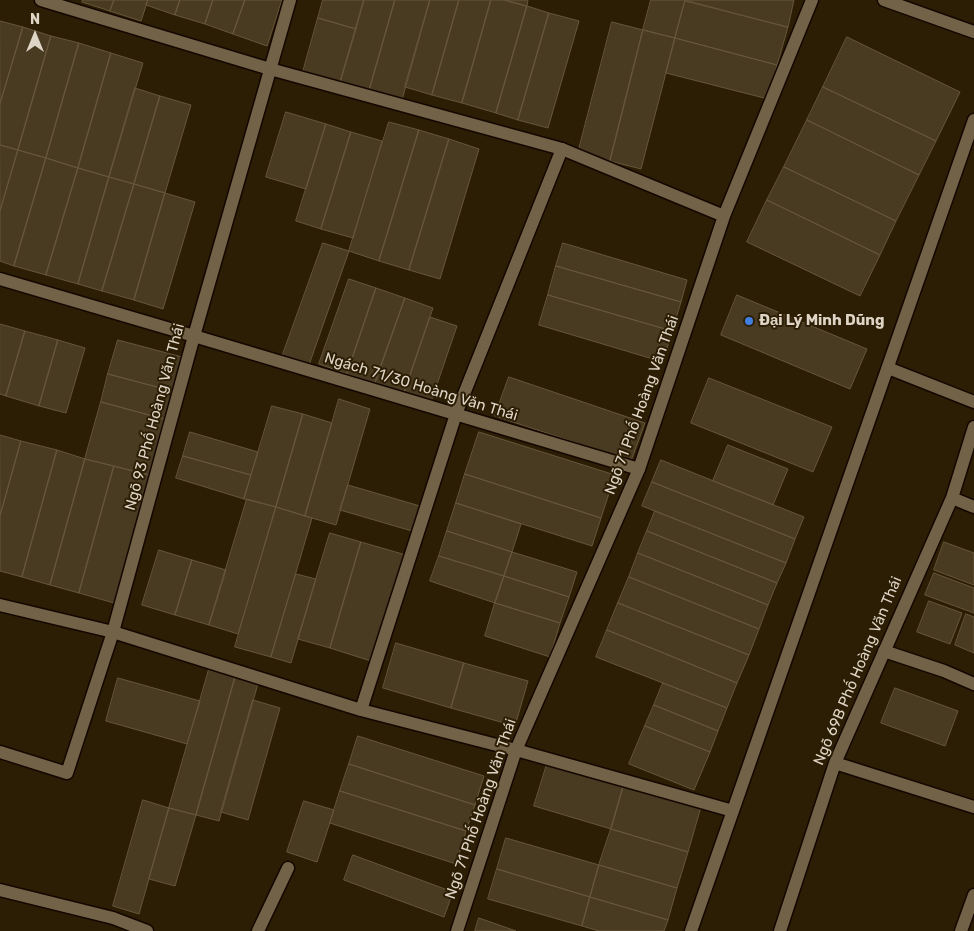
<!DOCTYPE html>
<html>
<head>
<meta charset="utf-8">
<style>
  body { margin:0 }
  #map { position:relative; width:974px; height:931px; overflow:hidden; background:#2c1e04; font-family:Rubik,sans-serif }
  canvas { display:block }
  .north { position:absolute; left:10px; top:10px; width:50px; height:50px; -webkit-text-stroke:4px #2c1e04; paint-order:stroke; rotate:0deg; font-size:14px; font-weight:700; line-height:20px; text-align:center; color:#ded5c6 }
  .north::after { content:''; display:block; margin:auto; width:18px; height:22px; background:#ded5c6; clip-path:polygon(50% 0,100% 100%,50% 72%,0 100%) }
</style>
</head>
<body>
<div id="map">
<canvas width="974" height="931"></canvas>
<div class="north">N</div>
</div>
<script>
const ctx = document.querySelector('canvas').getContext('2d');
ctx.lineJoin = 'round';
function fill(path, color) { ctx.fillStyle = color; ctx.fill(path, 'evenodd'); }
function stroke(path, color, width, dash) { ctx.strokeStyle = color; ctx.lineWidth = width; ctx.lineCap = dash ? 'butt' : 'round'; ctx.setLineDash(dash || []); ctx.stroke(path); }
function write(font, color, halo, rows, align = 'center') {
  ctx.font = font + ' Rubik,sans-serif'; ctx.lineWidth = 4; ctx.setLineDash([]); ctx.textBaseline = 'middle'; ctx.strokeStyle = halo; ctx.fillStyle = color; for (const [text, x, y, turn = 0] of rows) {
    ctx.save(); ctx.translate(x, y); ctx.rotate((+turn || 0) * Math.PI / 180); ctx.textAlign = isNaN(turn) ? turn : align; if (halo) ctx.strokeText(text, 0, 0); ctx.fillText(text, 0, 0); ctx.restore();
  }
}
const building = new Path2D(`
  M83,0H114L110,11L82,2Z
  M114,0H148L141,21L110,11Z
  M148,0H180L175,15L146,5Z
  M180,0H213L205,24L175,15Z
  M213,0H245L233,34L205,24Z
  M245,0H282L267,46L233,34Z
  M323,0H364L356,29L318,18Z
  M364,0H395L369,91L340,83Z
  M395,0H430L402,100L369,91Z
  M430,0H459L432,95L405,87Z
  M459,0H491L462,103L432,95Z
  M491,0H504L527,6L496,113L462,103Z
  M504,0H528L527,6Z
  M651,0H685L675,38L643,30Z
  M685,0H794L788,27Z
  M685,1L788,27L777,65L675,38Z
  M527,6L549,13L518,120L496,113Z
  M549,13L579,21L548,128L518,120Z
  M318,18L356,29L340,83L303,72Z
  M0,21L23,27L0,104Z
  M612,22L643,30L610,161L578,153Z
  M23,27L51,36L18,150L0,145V104Z
  M643,30L675,38L641,169L610,161Z
  M51,36L79,43L46,158L18,150Z
  M847,37L960,92L936,141L823,87Z
  M675,38L777,65L768,99L666,73Z
  M79,43L111,53L78,168L46,158Z
  M111,53L143,63L109,177L78,168Z
  M823,87L936,141L919,175L807,120Z
  M135,88L160,96L134,184L109,177Z
  M160,96L191,105L165,193L134,184Z
  M286,112L326,124L306,189L266,177Z
  M807,120L919,175L896,221L784,167Z
  M389,122L419,130L379,261L349,251Z
  M326,124L351,132L321,229L296,221Z
  M419,130L449,139L409,270L379,261Z
  M351,132L382,141L353,238L321,229Z
  M449,139L479,149L440,279L409,270Z
  M0,145L18,150L0,211Z
  M18,150L46,158L14,266L0,261V211Z
  M46,158L78,168L46,275L14,266Z
  M784,167L896,221L880,255L767,200Z
  M78,168L109,177L78,284L46,275Z
  M109,177L134,184L102,291L78,284Z
  M134,184L165,193L134,300L102,291Z
  M165,193L195,202L163,309L134,300Z
  M767,200L880,255L860,296L747,242Z
  M323,243L349,251L309,365L282,357Z
  M563,243L687,280L681,302L556,266Z
  M556,266L681,302L672,331L548,295Z
  M349,279L376,288L347,374L319,364Z
  M376,288L405,298L375,383L347,374Z
  M548,295L672,331L663,362L539,325Z
  M737,295L867,349L850,389L721,335Z
  M405,298L433,308L404,393L375,383Z
  M430,317L457,326L431,402L404,393Z
  M0,324L25,331L6,396L0,394Z
  M25,331L58,340L39,406L6,396Z
  M58,340L85,348L66,413L39,406Z
  M118,340L182,357L172,391L108,374Z
  M108,374L172,391L164,419L101,402Z
  M509,377L645,423L631,461L495,416Z
  M709,378L832,427L813,472L691,423Z
  M339,399L370,409L336,525L305,516Z
  M101,402L164,419L149,475L85,459Z
  M272,406L303,414L276,507L244,499Z
  M303,414L332,423L305,516L276,507Z
  M190,432L258,452L251,475L183,456Z
  M479,432L615,475L601,518L465,474Z
  M0,435L21,441L0,516Z
  M21,441L57,450L22,577L0,571V516Z
  M728,445L788,469L773,505L713,481Z
  M57,450L85,459L50,585L22,577Z
  M183,456L251,475L244,499L176,478Z
  M85,459L114,466L79,593L50,585Z
  M661,460L804,517L795,539L652,482Z
  M114,466L149,475L114,603L79,593Z
  M465,474L601,518L592,546L456,503Z
  M652,482L795,539L786,563L642,506Z
  M348,485L420,506L412,531L340,510Z
  M247,499L276,507L238,634L209,625Z
  M456,503L521,524L512,552L447,531Z
  M276,507L312,518L271,657L235,647Z
  M655,511L786,563L777,583L647,531Z
  M447,531L512,552L504,576L439,556Z
  M647,531L777,583L768,605L638,553Z
  M330,533L361,542L330,648L298,639Z
  M361,542L406,555L374,662L330,648Z
  M944,542L974,553V585L934,570Z
  M159,550L192,560L175,615L142,605Z
  M512,552L577,572L569,597L504,576Z
  M638,553L768,605L759,629L629,577Z
  M439,556L504,576L495,603L430,581Z
  M192,560L226,570L209,625L175,615Z
  M934,573L974,588V613L925,595Z
  M296,574L316,579L291,663L271,657Z
  M504,576L569,597L560,623L495,603Z
  M629,577L759,629L749,655L618,603Z
  M929,601L962,613L950,644L917,632Z
  M495,603L560,623L550,657L485,636Z
  M618,603L749,655L737,683L607,630Z
  M966,614L974,617V653L955,645Z
  M607,630L737,683L727,708L596,657Z
  M396,643L464,663L451,708L383,688Z
  M464,663L528,681L515,726L451,708Z
  M210,666L236,674L196,815L169,808Z
  M236,674L259,680L219,821L196,815Z
  M118,678L200,701L187,744L106,721Z
  M663,683L727,708L718,731L654,705Z
  M895,688L958,711L945,746L881,723Z
  M253,700L280,708L248,820L221,812Z
  M654,705L718,731L710,752L645,726Z
  M645,726L710,752L694,790L629,764Z
  M358,736L484,776L475,805L349,764Z
  M548,761L624,784L611,829L534,806Z
  M349,764L475,805L466,831L340,791Z
  M624,784L701,807L688,852L611,829Z
  M340,791L466,831L456,864L330,823Z
  M143,800L169,808L139,914L113,906Z
  M304,801L334,810L317,862L287,852Z
  M169,808L196,815L175,886L149,879Z
  M611,829L688,852L677,888L599,865Z
  M506,838L599,865L590,897L497,869Z
  M353,855L453,892L444,917L344,880Z
  M599,865L677,888L668,920L590,897Z
  M497,869L590,897L582,926L488,899Z
  M590,897L668,920L664,931H599L582,926Z
  M479,918L516,931H475Z`);
fill(building, '#493b22');
stroke(building, '#66563b', 1);
const service = new Path2D(`
  M884,0L974,32
  M194,336L639,469
  M888,368L974,402
  M952,498L974,507
  M0,605L113,632L361,710L516,750L733,811
  M884,651L944,671L974,684
  M361,710L456,414L562,149
  M835,763L974,807
  M0,890L113,918L147,931
  M258,931L288,868
  M691,931L974,120
  M780,931L835,763L952,498L974,427
  M961,931L974,895`);
const minor = new Path2D(`
  M41,0L270,69L562,149L724,216
  M0,279L194,336
  M0,752L67,773L113,632L194,336L290,0
  M457,931L516,750L639,469L724,216L812,0`);
stroke(service, '#140700', 15);
stroke(minor, '#140700', 15);
stroke(service, '#726247', 12);
stroke(minor, '#726247', 12);
for (const [x, y, r, color] of [
  [749,321,5,"#3f7fe0"]
]) { const dot = new Path2D(); dot.arc(x, y, r, 0, 2 * Math.PI); ctx.fillStyle = color; ctx.fill(dot); stroke(dot, '#2c1e04', 2); }
write('bold 15px', '#ded5c6', '#2c1e04', [
  ["Đại Lý Minh Dũng",759,321]
], 'left');
write('15px', '#ded5c6', '#2c1e04', [
  ["Ngách 71/30 Hoàng Văn Thái",421,387,17],
  ["Ngõ 71 Phố Hoàng Văn Thái",642,405,-70],
  ["Ngõ 93 Phố Hoàng Văn Thái",155,417,-75],
  ["Ngõ 69B Phố Hoàng Văn Thái",858,671,-67],
  ["Ngõ 71 Phố Hoàng Văn Thái",481,809,-71]
]);
</script>
</body>
</html>
